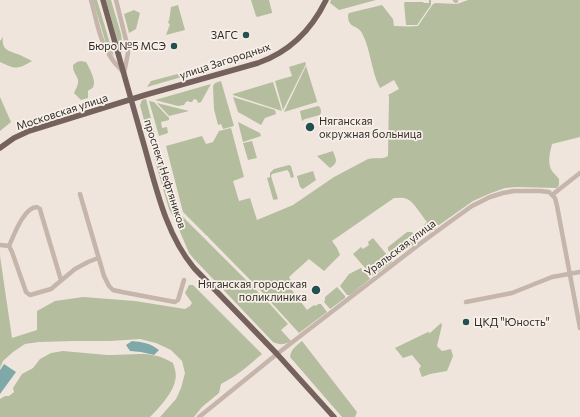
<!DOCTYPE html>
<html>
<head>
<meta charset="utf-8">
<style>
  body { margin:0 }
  canvas { display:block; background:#efe5dd }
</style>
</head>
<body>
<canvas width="580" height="417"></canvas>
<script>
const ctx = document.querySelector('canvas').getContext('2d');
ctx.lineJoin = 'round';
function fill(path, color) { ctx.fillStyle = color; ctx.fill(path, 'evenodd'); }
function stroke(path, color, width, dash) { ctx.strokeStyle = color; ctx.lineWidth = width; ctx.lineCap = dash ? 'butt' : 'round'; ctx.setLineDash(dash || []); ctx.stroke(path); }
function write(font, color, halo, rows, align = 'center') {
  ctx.font = font + ' Commissioner,sans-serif'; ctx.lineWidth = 3.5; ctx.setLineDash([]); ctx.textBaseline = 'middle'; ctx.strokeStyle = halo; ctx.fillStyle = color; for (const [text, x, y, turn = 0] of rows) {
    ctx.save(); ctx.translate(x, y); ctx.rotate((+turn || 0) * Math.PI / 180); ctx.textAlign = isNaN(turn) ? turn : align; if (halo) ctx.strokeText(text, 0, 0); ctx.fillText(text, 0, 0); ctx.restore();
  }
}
fill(new Path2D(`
  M93,0H97L114,57L107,47Z
  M106,0H111L121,34L123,50L121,53Z
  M251,0H269L272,12V13L257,17L256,16Z
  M331,0H376L339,10L330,3Z
  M429,0H431V5L417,25H406L404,3L405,2H423L424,3H429Z
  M468,0H580V137L552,144C550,152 547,163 552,171C554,174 557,176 559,179V185L557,188L516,187L505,188L491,193L473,201L439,225H435L436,229L429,233L423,226L427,222C422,216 414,202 407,199C403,197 398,198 394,198L332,241L337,248L340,255L324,271L309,259L289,277L294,287L291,289L307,310L314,305L316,306L318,304H321L327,312L299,333L267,298V297L208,237V236H207L183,212L166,146L202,136L206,144L213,142L219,131L231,128L244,177L233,181L239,201L250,198L257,220L293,205L334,177L368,159C374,157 382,160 388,156L389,96L388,95L399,89L394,80L380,88C371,71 371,50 362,33C357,24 348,29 348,15L349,13L382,5L393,19L394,26C402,26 409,27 418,26L433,4L436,3L457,4Z
  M178,5L185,30L166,35L170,24L168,23C170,18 170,13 171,7Z
  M134,10L140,13L136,29L129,33L124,14Z
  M3,37C1,51 10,51 20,55C24,57 28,59 32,61C17,70 15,69 0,62V41Z
  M81,61L86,62C89,67 97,82 93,87C93,88 89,90 88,91V98L81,100L74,93C84,75 73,79 73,65L77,62Z
  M305,62L306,64L283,110L275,81L292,76L289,67Z
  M208,66L209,69L147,87L151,81Z
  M306,66L317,101V102L284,112Z
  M221,81L234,126L223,129L221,124L218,125L214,109L213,86L215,83Z
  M273,82L282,111L233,95V94Z
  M211,84L201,102L198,103L197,100L194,99L192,102H190L188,101L186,102L184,105L178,106L155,100Z
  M0,97L11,122L0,131Z
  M233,97L275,110L276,114L265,118L261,125L238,112Z
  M146,99L155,134V136L149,139L140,105L142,100Z
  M149,101L154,102L169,118V120L161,122L162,128L167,127L168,133L159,136Z
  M157,103L189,111L169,116Z
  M318,106C321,107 322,112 320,115L305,119L302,121L300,111Z
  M238,122L260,133L261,136L243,142Z
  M252,141L257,158L248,160L243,143Z
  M159,149L171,195L179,213L268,302L288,324L281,330L291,341C285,345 279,345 273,342L194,259L189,253L175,220L169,209L153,154L154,152Z
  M333,151C336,160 339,162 330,168L317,156Z
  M289,165L291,166L294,177L291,178L289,172L287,170L272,174L271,176L278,199L274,200L273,199L267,178L270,177V173L274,169Z
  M313,171L316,180L303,189L300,187L297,176Z
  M407,232H412L418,240V242L394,258L388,250V247Z
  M373,238L392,261L391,263L372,276L353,254L361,247L363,249L369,245L368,242Z
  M0,256L12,338L37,330V311L55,301L83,297L135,301L185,309L190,306L192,303L185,293L189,285H193L262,354C249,365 237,376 221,384L219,393L202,407L194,417H160L176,399L181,388L185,373L182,361L171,350L156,343L140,339L110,341H74L39,342L25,344L13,352L3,361L0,368Z
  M361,268L369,277L370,279L350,295H347L340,286L349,274Z
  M337,287L345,296V298L330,309L324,302L325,300V297Z
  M441,323L442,325L437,346L442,351L451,349L453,356L447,371L430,374L422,377L419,369L421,366L412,355L403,358L395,348L428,332L430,333Z
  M302,341L357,412L355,417H342L290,357C291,349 296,346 302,341Z
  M63,351C78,352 92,354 107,355C132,356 150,349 173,363C175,369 177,375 175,381C173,393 158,409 150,417H0V399L5,396H9L14,392L13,388L22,374L33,368L40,359L51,353Z`), '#b5bd9f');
fill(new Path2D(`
  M132,341C142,342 150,343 159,350L154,355L141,352L130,351L126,345Z
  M4,364L16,372L0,394V370Z`), '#7fa9a8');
stroke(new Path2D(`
  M91,0C96,17 99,39 109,54C112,61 118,66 123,72
  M116,0L127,44L128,53L124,73
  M455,0L456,1
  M80,194L104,276L109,286L113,290L122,292L175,302L178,300L184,280
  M552,195L580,173
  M0,245L9,246C14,235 24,207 37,207L40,209L41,213L61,280
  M9,246L12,252L25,289L26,292L30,295L51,289L75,269L88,262L98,258
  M466,302L512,293L552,277L580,272
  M199,417L277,354L421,243L451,221L472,206L490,197L503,193L514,191H540L549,192L555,198L557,206L580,328`), '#c6b5aa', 4.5);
stroke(new Path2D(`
  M103,0C116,46 129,92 142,138C155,182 164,232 194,268L277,354L334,417
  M0,148L14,138L29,131L145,95L258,63C289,52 312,29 326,0`), '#75625c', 5.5);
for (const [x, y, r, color] of [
  [246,35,4,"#235151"],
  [174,46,4,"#235151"],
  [310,127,5,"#235151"],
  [316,290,5,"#235151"],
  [466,322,4,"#235151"]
]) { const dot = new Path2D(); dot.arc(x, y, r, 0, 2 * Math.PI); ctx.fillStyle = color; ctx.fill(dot); stroke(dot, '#f7f0e9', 1.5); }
write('11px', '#342c29', '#f7f0e9', [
  ["ЗАГС",238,35],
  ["Бюро №5 МСЭ",166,46],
  ["Няганская",319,121,"left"],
  ["окружная больница",319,134,"left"],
  ["Няганская городская",307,284],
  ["поликлиника",307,297],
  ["ЦКД \"Юность\"",474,322,"left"]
], 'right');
write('11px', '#342c29', '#f7f0e9', [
  ["улица Загородных",225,61,-18],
  ["Московская улица",62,112,-18],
  ["проспект Нефтяников",165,174,72],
  ["Уральская улица",400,248,-37]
]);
</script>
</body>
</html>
